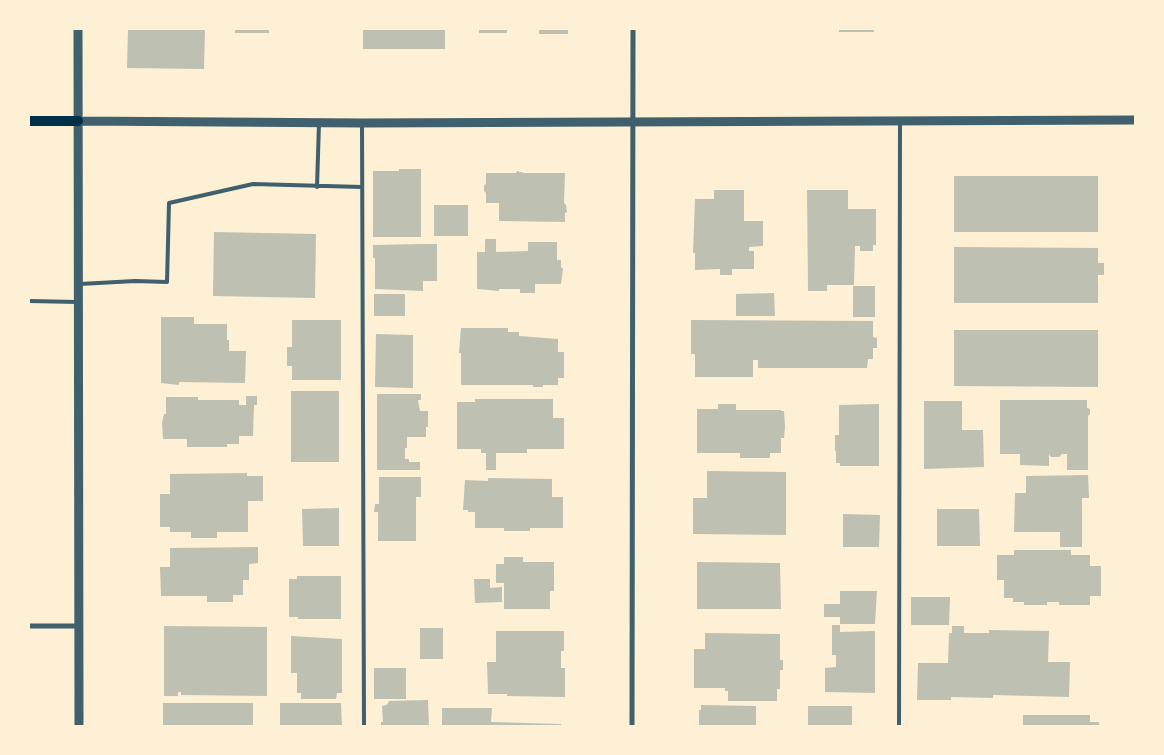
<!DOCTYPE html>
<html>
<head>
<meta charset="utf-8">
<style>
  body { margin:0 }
  #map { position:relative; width:1164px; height:755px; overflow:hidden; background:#fdf0d5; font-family:"Alegreya Sans",sans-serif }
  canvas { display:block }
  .frame { position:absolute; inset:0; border:30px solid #fdf0d5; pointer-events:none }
</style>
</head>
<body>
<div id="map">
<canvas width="1164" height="755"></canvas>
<div class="frame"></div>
</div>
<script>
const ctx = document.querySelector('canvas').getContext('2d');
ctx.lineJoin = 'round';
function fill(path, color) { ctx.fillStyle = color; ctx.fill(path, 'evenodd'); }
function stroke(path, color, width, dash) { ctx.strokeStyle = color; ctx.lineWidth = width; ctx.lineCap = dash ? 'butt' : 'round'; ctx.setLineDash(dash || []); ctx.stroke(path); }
fill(new Path2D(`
  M128,29H205L204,69L127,68Z
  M235,29H269V33H235Z
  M363,29H445V49H363Z
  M479,29H507V33H479Z
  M539,29H568V34H539Z
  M839,29H874V32H839Z
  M399,169H421V237H373V171H399Z
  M517,171L524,173H565L564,203L566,205L567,212L565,213V222L499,221V203H486V193L484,191V185L486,184V173H516Z
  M954,176H1098V232H954Z
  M714,190H744V221H763V246L749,247V251H754V269H732V275H720V269L695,270V253H693L695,199H714Z
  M807,190H848V209H876V245H873V251H860V246H855L854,285H827V291H808Z
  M434,205H468V236H434Z
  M214,232L316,234L315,298L213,296Z
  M485,239H496V252L528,251V242H557V260H561V267L563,269L561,284H535V293H520V289H499V291L477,289V252H485Z
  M421,244H437V281H423V291L375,289V258H373V245Z
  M954,247L1098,248V263H1104V275H1098V303H954Z
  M853,286H875V317H853Z
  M774,293L775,316H736V294Z
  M374,294H405V316H374Z
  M161,317H194V324H227V340H229V351H246L245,383L179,382V385L161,383Z
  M292,320H341V380H292V366H287V347H292Z
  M691,320L873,321V337L877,338V348H873V359H868L867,368H758V360H753V377H695V354H691Z
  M461,328H508V332H519V336L558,339V352H564V378H558V385H543V387H533V385H461V353H459Z
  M954,330H1098V387L954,386Z
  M376,334L413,335V388L375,387Z
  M291,391H339V462H291Z
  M377,394H421V400H418L420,411H428V427H426V437H407V448H405V459H409V462H420V470H377Z
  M246,396H257V405H254L253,436H239V444H227V447H187V439H163L162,423L164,414H166V397H198V400H239V405H246Z
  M475,399H553V418H564V449H527V453H496V470H486V453H481V449H457V402H475Z
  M1000,400H1087V408L1090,409V414L1088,416V470H1067V454H1062L1059,457H1051L1049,454V466L1020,465V454H1000Z
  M924,401H962V430H983L984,467L924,469Z
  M718,404H736V410H781V411H784L785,427L784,438H781V453H770V458H740V453H697V409H718Z
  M879,404V466H840V463H836V451H835V435H839V405Z
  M707,471L786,472V535L693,534V498H707Z
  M247,473V476H263V501H248V532H217V538H191V532H170V527H160V494H170V474Z
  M1088,475L1089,498H1082V547H1060V532H1014L1015,493H1026V476Z
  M379,477H421V497H416V541H378V512H374L375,504H379Z
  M488,478L552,479V497H563V528H530V531H504V528H475V512H468V510H463L465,480L488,481Z
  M339,508V546H303L302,509Z
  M937,509H979L980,546H937Z
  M843,514L880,515L879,547H843Z
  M258,547V563L249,564V580H243V595H233V602H207V596H161L160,567H170V548Z
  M1014,550H1071V555H1090V566H1101V596H1090V605H1059V602H1047V605H1024V602H1013V598H1004V580H997V555H1014Z
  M504,557H523V562H554V591H550V609H504V583H496V564H504Z
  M697,562L780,563L781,609H697Z
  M297,576H341V619H298V617H289V579H297Z
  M474,579H490V588L502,587V602L475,603Z
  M840,591H877L875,624H840V617H824V604H840Z
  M911,597H950L949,625H911Z
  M832,625H840V632L875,631V693L825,692V668L836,667V655H832Z
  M164,626L267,627V696L181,695V692H178V696H164Z
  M952,626H964V633H989V630L1049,631L1048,662H1070L1069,697L993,695V698L951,697V700H917L918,663H948L949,633H952Z
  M420,628H443V659H420Z
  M496,631H564V651H561V668H565V697L507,696V694H488L487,662H496Z
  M705,633L780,634V660H783V670H780V689H777V701H728V691H725V688H694V649H705Z
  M291,636L342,639V693H337L336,699H301V693H297V673H291Z
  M374,668H406V699H374Z
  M428,700L429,726H381V722H383L382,706L387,705L389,701Z
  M163,703H253V726H163Z
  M280,703H341L342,726H280Z
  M701,705L756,706V726H701L699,725V710H701Z
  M808,706H852V726H808Z
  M442,708H492L491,722L561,724V726H442Z
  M1023,715H1090V722H1099V726H1023Z`), '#bec0b2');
stroke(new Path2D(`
  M362,123L364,726
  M317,187L319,123
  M80,284L135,281L167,282L169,203L253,184L362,187
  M29,301L78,302
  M899,726L900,121`), '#3f606c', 4);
stroke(new Path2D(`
  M29,626H78
  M632,726L633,29`), '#3f606c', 5);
stroke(new Path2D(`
  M78,29L79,726
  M78,121L362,123L1135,120`), '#3f606c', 9);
stroke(new Path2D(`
  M29,121H78`), '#003049', 10);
</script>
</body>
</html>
